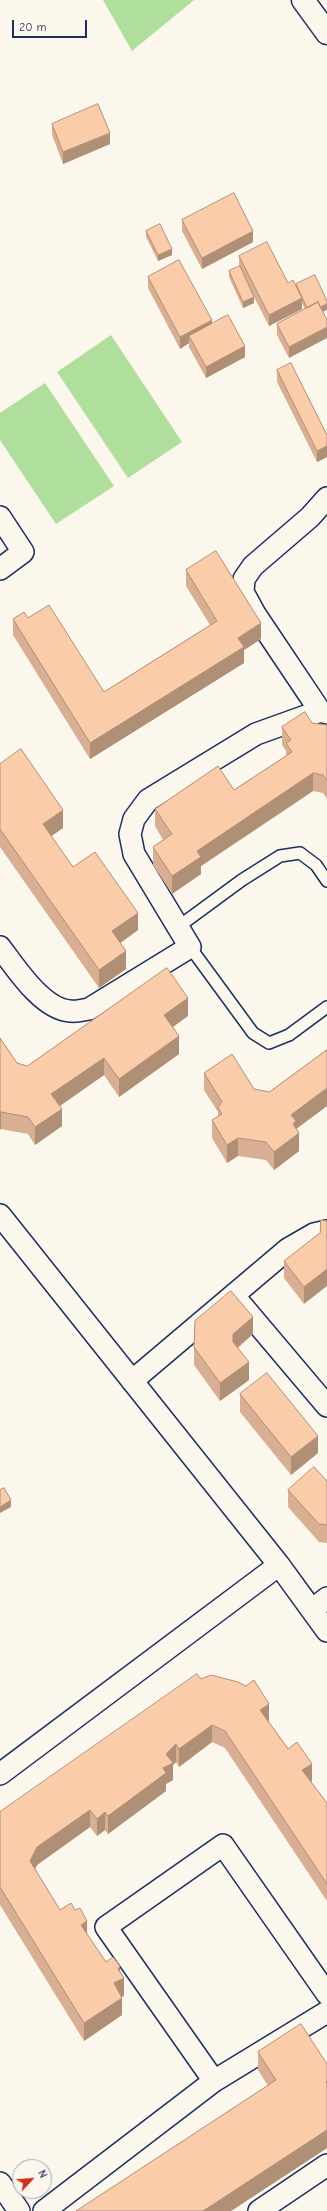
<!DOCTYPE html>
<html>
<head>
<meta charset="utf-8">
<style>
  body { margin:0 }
  #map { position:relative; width:327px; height:2211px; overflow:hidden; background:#fbf7ec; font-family:"Comic Neue",sans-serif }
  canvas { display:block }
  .north { position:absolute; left:12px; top:2159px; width:40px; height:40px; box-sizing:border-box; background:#fbf7ec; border:1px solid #a1a7b3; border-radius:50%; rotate:64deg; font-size:11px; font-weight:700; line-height:16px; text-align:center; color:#1b2f5e }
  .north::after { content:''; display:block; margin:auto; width:14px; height:18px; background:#c8321e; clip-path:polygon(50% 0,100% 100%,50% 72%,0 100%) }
  .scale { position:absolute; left:12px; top:20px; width:75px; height:18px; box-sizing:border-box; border:2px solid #1b2f5e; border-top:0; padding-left:5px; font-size:12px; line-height:14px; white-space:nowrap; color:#1b2f5e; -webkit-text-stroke:3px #fbf7ec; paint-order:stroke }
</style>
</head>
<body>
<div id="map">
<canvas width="327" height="2211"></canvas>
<div class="north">N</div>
<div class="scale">20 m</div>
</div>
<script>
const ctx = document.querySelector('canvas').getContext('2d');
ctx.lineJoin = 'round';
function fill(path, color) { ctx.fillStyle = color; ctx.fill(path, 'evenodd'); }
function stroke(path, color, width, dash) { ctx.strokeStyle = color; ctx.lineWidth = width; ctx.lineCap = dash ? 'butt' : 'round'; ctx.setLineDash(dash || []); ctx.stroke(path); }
fill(new Path2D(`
  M103,0H194L132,51Z
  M111,335L182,442L128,478L57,372Z
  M45,383L114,486L56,524L0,440V413Z`), '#afde9d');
const service = new Path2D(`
  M178,927L242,880L280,856L300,853L316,865L327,881
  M190,947L253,1033L269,1043L289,1035L327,1007`);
const minor = new Path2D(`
  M0,517L23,552L0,569
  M320,711L255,614L243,592L244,579L253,566L310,517L327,498
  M0,947C16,968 42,1009 70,1011C76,1012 83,1010 89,1009L190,947L134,854L130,834L134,819L148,800L256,734L320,711L327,713
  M0,1215L279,1565L327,1631
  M234,1296L327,1406
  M132,1381L288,1249L314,1234L327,1231
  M312,1610L327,1598
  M0,1774L279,1565
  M214,2081L106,1927L223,1845L327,1994
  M0,2183L19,2211
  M44,2211L214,2081L327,2012
  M259,2211L327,2165`);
const tertiary = new Path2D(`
  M303,0L327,33`);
stroke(service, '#1b2f5e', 14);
stroke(minor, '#1b2f5e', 24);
stroke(tertiary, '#1b2f5e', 25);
stroke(service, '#fbf7ec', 11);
stroke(minor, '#fbf7ec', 21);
stroke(tertiary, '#fbf7ec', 22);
fill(new Path2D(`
  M52,124L110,144L63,164L52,135Z
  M182,220L253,242L202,269L182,231Z
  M146,231L172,255L158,261L146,237Z
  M239,256L288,283L296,286V284L323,312L289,358L277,335V324L305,309L302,303V309L269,326L254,297V303L243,308L229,277V271L239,267Z
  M148,277L212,324L245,357L206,378L189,347V343L180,349L148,288Z
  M277,370L327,435V457L317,462L277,382Z
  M186,570L261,639L244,650V663L90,759L13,635V619L28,618L104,692L210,625L186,586Z
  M312,723L327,725V799L323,793L313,791L201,866V874L172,894L153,865V847L163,840L155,826V809L234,790L286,756V751L282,745V727Z
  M0,764L63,828L51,836L73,867L138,930L120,943L126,969L99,988L0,847Z
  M188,1016L173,1027L179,1054L119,1097L104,1075L60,1106L62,1126L35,1145L28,1134L1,1129L0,1038L17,1063L27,1066Z
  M327,1050V1106L296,1129L299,1151L274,1170L266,1160L238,1156L227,1163L212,1138V1120L218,1117V1112L204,1090V1073L254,1089L269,1092Z
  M320,1233L304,1304L284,1278V1261Z
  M253,1334L238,1348L249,1380L220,1401L194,1365V1347Z
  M240,1394L318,1453L291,1475L240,1412Z
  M327,1481V1543L319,1542L288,1507V1490Z
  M201,1679L269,1721V1722L312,1781L311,1782L327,1803V1901L225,1748L212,1742L179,1767L176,1762L173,1765V1780L166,1784V1791L108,1834L105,1830L97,1836L90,1827L37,1865L35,1869L60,1910L87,1934L106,1962L120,1973L124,1996L121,1997L122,2015L84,2041L0,1905V1812Z
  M258,2052L327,2064V2148L231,2211L268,2086L258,2070Z`), '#d8af92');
fill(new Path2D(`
  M110,133V144L63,164V152Z
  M253,231V242L202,269V258Z
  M172,249V255L158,261V255Z
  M254,297V303L243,308V302Z
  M302,298V309L269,326V315Z
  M327,304V310L309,318V312Z
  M212,320V331L189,336V343L180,349V337Z
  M327,327V338L289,358V347Z
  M245,346V357L206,378V367Z
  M327,446V457L317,462V451Z
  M261,623V639L244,650V663L90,759V743L238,638Z
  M313,773V791L201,866V874L172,894V876L197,851Z
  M63,810V828L43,842V824Z
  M138,913V930L112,949V931Z
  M126,951V969L99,988V970Z
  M188,998V1016L164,1033V1015Z
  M179,1036V1054L119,1097V1079Z
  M104,1058V1075L51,1112V1094Z
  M327,1088V1106L296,1129L299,1133V1151L274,1170V1152L291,1115Z
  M62,1109V1126L35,1145V1127Z
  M0,1112H1V1129L0,1130Z
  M238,1138V1156L227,1163V1145Z
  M327,1269V1286L304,1304V1287Z
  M253,1317V1334L233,1351V1334Z
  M249,1362V1380L220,1401V1383Z
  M318,1436V1453L291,1475V1457Z
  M11,1500V1507L0,1513V1507Z
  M269,1704V1721L260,1728V1710Z
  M212,1725V1742L179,1767V1749Z
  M176,1744V1762L173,1765V1780L166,1784V1791L108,1834V1816L163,1768L166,1754Z
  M312,1764V1781L302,1787V1770Z
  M90,1810V1827L37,1865L30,1879V1861L37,1847Z
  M105,1812V1830L97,1836V1819Z
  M87,1921V1939L81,1925Z
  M120,1966V1980L124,1978V1996L114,2000V1983L118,1969Z
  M122,1998V2015L84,2041V2023Z
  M327,2130V2148L231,2211H203Z`), '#b08f77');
const building = new Path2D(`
  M98,104L110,133L63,152L52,124Z
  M234,193L253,231L202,258L182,220Z
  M160,224L172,249L158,255L146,231Z
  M267,242L288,283L293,280L302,298L269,315L239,256Z
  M179,260L212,320L180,337L148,277Z
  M240,266L254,297L243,302L229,271Z
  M315,275L327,301V304L320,307L318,302L307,308L296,284Z
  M318,302L327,320V327L289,347L277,324Z
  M228,315L245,346L206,367L189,336Z
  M291,363L327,435V446L317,451L277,370Z
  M216,551L261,623L238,638L244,647L90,743L13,619L24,612L28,618L49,605L104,692L217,621L186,570Z
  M305,712L312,723L327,725V781L323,775L313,773L197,851L201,857L172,876L153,847L172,834L155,809L218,766L234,790L292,752L286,743L291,740L282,727Z
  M21,749L63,810L43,824L73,867L95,852L138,913L112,931L126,951L99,970L0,829V764Z
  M167,968L188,998L164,1015L179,1036L119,1079L104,1058L51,1094L62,1109L35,1127L28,1117L1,1112H0V1038L17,1063L27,1066Z
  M327,1050V1088L291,1115L296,1121L293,1124L299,1133L274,1152L266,1142L238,1138L227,1145L212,1120L222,1114L218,1107L222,1102L204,1073L232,1054L254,1089L269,1092Z
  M321,1220L327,1221V1269L304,1287L284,1261L320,1233Z
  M231,1291L253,1317L233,1334V1342L249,1362L220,1383L194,1347L195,1321Z
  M267,1373L318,1436L291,1457L240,1394Z
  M314,1467L327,1481V1525L319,1524L288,1490Z
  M4,1488L11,1500L0,1507V1490Z
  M197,1674L201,1679L211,1675L238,1682L246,1686L254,1680L269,1704L260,1710L288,1749L297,1742L312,1764L302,1770L327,1803V1884L225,1731L212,1725L179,1749L176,1744L166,1754L173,1763L163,1768L166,1773L108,1816L105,1812L97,1819L90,1810L37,1847L30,1861L60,1910L71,1903L75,1910L80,1908L87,1921L81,1925L106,1962L113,1957L120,1966L118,1969L124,1978L114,1983L122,1998L84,2023L0,1887V1812Z
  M301,2024L327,2064V2081L326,2082L327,2084V2130L203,2211H76L276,2080L258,2052Z`);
fill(building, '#fbccaa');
stroke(building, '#b08f77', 1);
</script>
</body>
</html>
